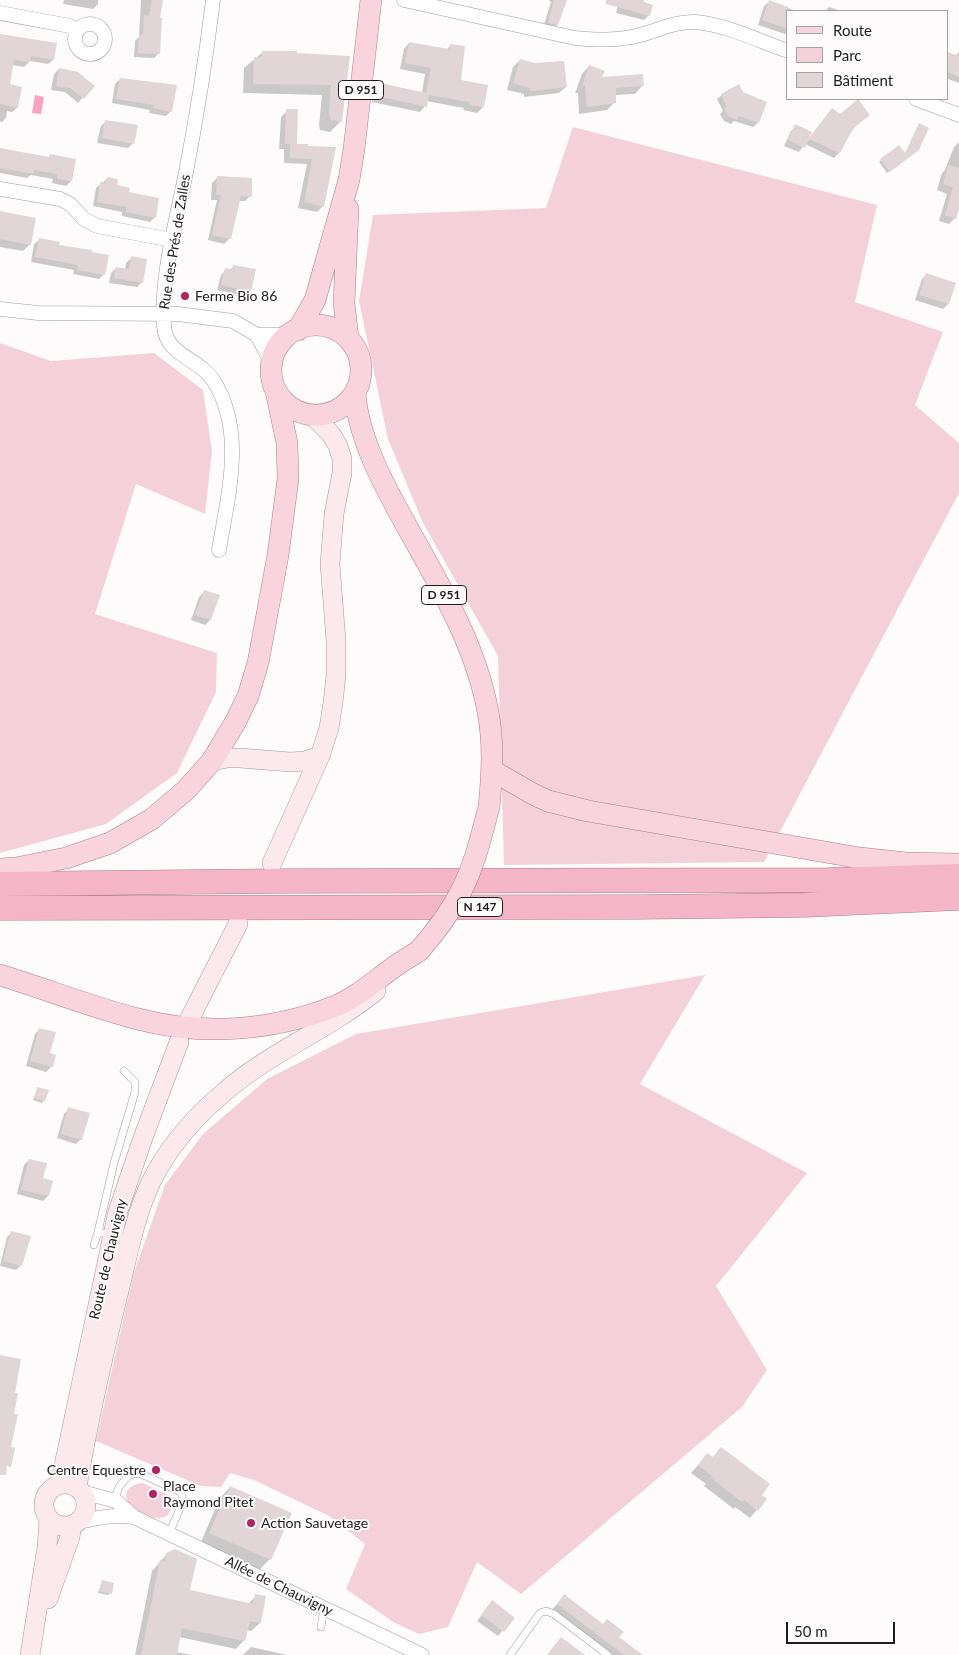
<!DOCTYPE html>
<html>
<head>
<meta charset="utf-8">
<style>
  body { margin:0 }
  #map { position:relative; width:959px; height:1655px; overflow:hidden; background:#fdfbfc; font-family:Lato,sans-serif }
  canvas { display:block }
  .legend { position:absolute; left:786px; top:10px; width:162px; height:90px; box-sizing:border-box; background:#fdfbfc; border:1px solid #a5a2a3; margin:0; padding:6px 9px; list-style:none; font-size:15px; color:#201c1d }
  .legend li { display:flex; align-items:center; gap:10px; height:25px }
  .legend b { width:25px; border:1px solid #a5a2a3 }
  .scale { position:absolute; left:786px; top:1622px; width:109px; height:22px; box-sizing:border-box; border:2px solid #201c1d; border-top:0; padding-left:6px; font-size:15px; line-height:18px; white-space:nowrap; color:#201c1d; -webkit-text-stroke:4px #fdfbfc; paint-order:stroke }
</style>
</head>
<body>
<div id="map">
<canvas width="959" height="1655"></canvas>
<ul class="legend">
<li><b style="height:6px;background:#f9d3de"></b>Route</li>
<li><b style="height:14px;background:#f4d1da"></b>Parc</li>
<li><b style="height:14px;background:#e1d5d8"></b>Bâtiment</li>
</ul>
<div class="scale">50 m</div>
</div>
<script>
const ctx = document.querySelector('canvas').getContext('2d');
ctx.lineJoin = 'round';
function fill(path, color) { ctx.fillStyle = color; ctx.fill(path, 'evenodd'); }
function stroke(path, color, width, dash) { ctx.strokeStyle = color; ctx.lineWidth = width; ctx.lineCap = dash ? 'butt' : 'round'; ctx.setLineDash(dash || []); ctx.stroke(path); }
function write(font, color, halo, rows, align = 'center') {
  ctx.font = font + ' Lato,sans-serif'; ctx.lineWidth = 4; ctx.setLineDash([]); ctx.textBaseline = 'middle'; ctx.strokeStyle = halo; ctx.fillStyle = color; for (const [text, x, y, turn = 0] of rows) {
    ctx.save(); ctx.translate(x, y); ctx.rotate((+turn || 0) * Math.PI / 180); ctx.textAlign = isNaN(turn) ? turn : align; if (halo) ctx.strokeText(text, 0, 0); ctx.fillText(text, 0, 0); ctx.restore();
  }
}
fill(new Path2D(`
  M573,127L877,205L855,302L943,332L915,405L959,443V493L764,862L504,865L498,656L423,523L388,439L359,301L373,215L546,208Z
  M0,343L51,361L154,353L203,390L212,451L205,514L136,484L95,614L217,653L216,692L177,773L106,824L0,853Z
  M705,975L640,1084L807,1173L716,1286L767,1370L742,1407L521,1594L477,1562L448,1627L419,1634L393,1622L346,1589L365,1544L329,1516L254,1480L230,1473L221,1487L201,1486L96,1441L134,1272L165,1185L203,1134L267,1079L356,1034Z
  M143,1483L170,1496L173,1506L167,1516C155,1522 138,1513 128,1504C123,1491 130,1484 143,1483Z`), '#f4d1da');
fill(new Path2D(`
  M35,95L44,97L41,114L32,113Z`), '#f9a4be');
fill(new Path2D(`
  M64,0H98V4L93,9L63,4Z
  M141,0H162L158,19L159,53L154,58L134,57L135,41L139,37Z
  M549,0H565L557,25L552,30L543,28L551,2Z
  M619,0H643L649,15L644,20L616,13Z
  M769,2L797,11H788V35L758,25L764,6Z
  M829,7L842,11H825Z
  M0,35L53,60L48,64L30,61L24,67L12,65L8,85L17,108L12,112L7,111L6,118L2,122H0Z
  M409,43L446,50L450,46L459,81L483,107L477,113L463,110L464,108L426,101L425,106L420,112L372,102L374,91L380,85L422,93L425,74L400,69L404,49Z
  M263,52L349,57L341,121L330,132L320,130L319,125L322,95L243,93L244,68Z
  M959,52V83L948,79V54L955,56Z
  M520,60L535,64L566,87L559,93L524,97V94L507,90L513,67Z
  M589,66L600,78L642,86L635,94L615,95V102L607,110L579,114L578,93H575L582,74Z
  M59,69L93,86L78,103L65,92L51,90L54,74Z
  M120,79L171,111L166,116L149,113L150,110L112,103L115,84Z
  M722,95L758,123L753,127L734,121L731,124L724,121L720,114L723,111L717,99Z
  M287,111L295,145L306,148H335L323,206L317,212L298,208L307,164L284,163V149H279L281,117Z
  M840,116L852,129L839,153L834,158L805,144L799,152L784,146L791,131L796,126L808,140Z
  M106,121L133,143L128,148L97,143L101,126Z
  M919,124L916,152L887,173L879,162L881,160L905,154Z
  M959,142V205L955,218L949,224L939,221L947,194L937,190L942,173L945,170L954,147Z
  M50,156L71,181L66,186L52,183L53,179L31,175L27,178L0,173V165L48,158Z
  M108,178L115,186L128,193L155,217L150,222L122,216V212L93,206L96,188Z
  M217,178L250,196L245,201H238L229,239L224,244L208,240L217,200H211L212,183Z
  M0,213L30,244L23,251L0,247Z
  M39,240L58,246L104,274L99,279L73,274L74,270L31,262L34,244Z
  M131,258L142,282L137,287L109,283L111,273L116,268L125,270L126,263Z
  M234,266L250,291L245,296L217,290L221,275L226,270H230Z
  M927,274L954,284L948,304L943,309L915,300L922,279Z
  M204,592L210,620L205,625L191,620L199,597Z
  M40,1029L49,1054L54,1056L51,1067L46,1072L26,1066L35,1034Z
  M38,1088L44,1100L42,1103L33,1100Z
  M69,1109L81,1139L76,1144L57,1138L64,1114Z
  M29,1160L42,1179L51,1182L48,1196L43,1201L17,1194L24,1165Z
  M12,1232L21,1265L16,1270L0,1266L7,1237Z
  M721,1448L760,1495L766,1499L750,1518L735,1507L734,1509L704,1486L706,1484L691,1473L707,1455L712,1458Z
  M230,1487L290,1514L269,1560L259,1570L200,1544L220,1498Z
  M167,1554L189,1591L248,1604L256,1596L260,1623L251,1631L246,1630L244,1640L236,1649L179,1637L176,1652L192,1655H135L152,1571Z
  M102,1581L110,1593L108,1595L98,1593Z
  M564,1596L618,1638L633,1655H607L550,1612Z
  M488,1607L513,1618L498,1636L477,1621Z
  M251,1647L287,1655H243Z`), '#0003');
fill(new Path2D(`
  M152,0H163L160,18H162L160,54L138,53L139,35H143L144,15L149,16Z
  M554,0H567L558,25L548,23Z
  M606,0H644V2L653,5L650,16L606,4Z
  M769,0L788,7V29L762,20Z
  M0,34L57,43L54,60L31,56L30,62L14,60L10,84L22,87L18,108L0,104Z
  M409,42L449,49L450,44L465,46L461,80L488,85L484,107L469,105V102L429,95L427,107L377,96L380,83L426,93L431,68L405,63Z
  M262,51H297V53L350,56L342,122L331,120L329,114L331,85L253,84L254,57H262Z
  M948,52L959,56V77L948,72Z
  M520,59L535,63L564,61L567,87L530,91V88L513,83Z
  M589,65L605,71L602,77L643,74L644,86L616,88V103L587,107L585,85L582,86Z
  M59,68L78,72L95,86L84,99L70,88L56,86Z
  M120,78L177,85L172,112L153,108L154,105L116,99Z
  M739,84L743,92L767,102L759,123L739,116L737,120L728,116L724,108L727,107L721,94Z
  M858,99L870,115L855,127L849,136L840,153L809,139L805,148L788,140L795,124L812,132L809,138L832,108L840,114Z
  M286,109H298L297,144H308V146L336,147L324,207L304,202L312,159L290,158V144H285Z
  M105,120L138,125L134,144L102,138Z
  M919,123L929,128L919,150L890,172L880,159L899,145L905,153Z
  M0,148L49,157L50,154L76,159L72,181L57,179V174L34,170V174L0,168Z
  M948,165L959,168V209L956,219L945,215L953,187L943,184Z
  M217,176L252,178V197L241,196L231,239L212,235L221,195H216Z
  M107,177L118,179L117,185L130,188L129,192L159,198L156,218L126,212L127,207L97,202L100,182L106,183Z
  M0,211L36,218L31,245L0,239Z
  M39,238L60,242L59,245L92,250V252L109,255L105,275L77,270L78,265L35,257Z
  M131,256L147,259L143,283L114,278L116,267L129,269Z
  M233,265L256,269L251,292L221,285L225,268L232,269Z
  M926,273L956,283L949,304L919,295Z
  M204,590L220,595L211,620L195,615Z
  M39,1028L56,1032L50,1053L56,1055L53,1067L30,1061Z
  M37,1087L49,1090L45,1101L34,1098Z
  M68,1107L90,1113L82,1140L61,1134Z
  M29,1159L47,1163L43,1178L53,1181L49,1196L21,1190Z
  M11,1231L31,1236L22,1266L3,1261Z
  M0,1355L21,1359L15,1393H18L14,1414H18L11,1447L15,1448L11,1467L7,1466L6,1475H0Z
  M721,1447L770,1484L762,1495L767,1499L758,1511L744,1500L742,1502L711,1478L712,1476L698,1465L707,1453L713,1457Z
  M230,1486L292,1513L271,1560L209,1533Z
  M175,1549L197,1559L190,1590L253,1604L255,1594L266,1596L261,1623L250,1621L245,1641L182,1628L177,1655H141L160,1560L165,1561L166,1553Z
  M102,1580L114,1583L112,1594L99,1591Z
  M564,1594L603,1624L607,1619L624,1632L619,1637L643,1655H624L557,1604Z
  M492,1600L515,1618L504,1632L481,1615Z
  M561,1637L585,1655H547Z`), '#e1d5d8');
const lane = new Path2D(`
  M98,1232L114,1163L135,1092V1082L124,1071
  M94,1245L98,1232L102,1233
  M114,1500L119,1487L129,1475L139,1473L181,1492L183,1501L169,1534
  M321,1627L324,1608
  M510,1655L540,1613L546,1611L554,1614L608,1655`);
const street = new Path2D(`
  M213,0C206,58 197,115 186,172C177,219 160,279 164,326C166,356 199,358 213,380C246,431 228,494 219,550
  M404,0L575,38C597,40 618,41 640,35C659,30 676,21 696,22C727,25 759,41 788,51
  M0,13L70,26L77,31
  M75 39a15 15 0 1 1 30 0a15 15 0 1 1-30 0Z
  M916,99L959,115
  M0,189L60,199L70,204L84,219L97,226L172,240
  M0,309L38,313L178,314L233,321L257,335L272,364
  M257,335H289
  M82,1492L116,1501L134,1517
  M77,1522C100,1518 110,1514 134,1517L422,1655`);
const secondary = new Path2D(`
  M212,761L228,758H240L290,762L305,761L320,756
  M272,863L320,756L329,728L333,703L336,675V641L330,564L334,514L342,473V459L338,446L331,434L312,415
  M190,1018L238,924
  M44 1505a21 21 0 1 1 42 0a21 21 0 1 1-42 0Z
  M60,1484L118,1211L144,1135L179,1042
  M77,1487C88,1422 103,1356 119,1291C128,1254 135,1216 151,1182C167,1149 194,1118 222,1094C268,1053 328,1030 376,991
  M48,1599L70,1537L72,1525
  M30,1655L47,1547L49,1519`);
const primary = new Path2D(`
  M271 370a45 45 0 1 1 90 0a45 45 0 1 1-90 0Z
  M298,330L315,300L349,180L354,149L371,0
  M348,338L344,303L348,209
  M355,394C359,440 384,485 406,525C439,584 476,645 488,712C494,744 492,776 489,807
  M493,771L533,794L548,801L588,811L860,858L906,863L959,864
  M0,869L16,868L66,858L110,843L152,819L186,790L212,761L236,721L248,696L258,663L278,555L288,479L287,443L276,391
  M0,975C46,989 91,1007 138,1019C202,1036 271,1031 333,1007C354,999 372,983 390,970C399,963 409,957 419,951`);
const highway = new Path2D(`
  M0,884L280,881L829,880L959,876
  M0,908L639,907L804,905L959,898`);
stroke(lane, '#a3979a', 8);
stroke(street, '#a3979a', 15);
stroke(secondary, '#a3979a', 20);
stroke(primary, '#aa7f8c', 22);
stroke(highway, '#aa7f8c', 25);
stroke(lane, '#fff', 7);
stroke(street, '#fff', 14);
stroke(secondary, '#fce9ee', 19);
stroke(primary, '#f9d3de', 21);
stroke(highway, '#f5b5c8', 24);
const primaryBridge = new Path2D(`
  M419,951C434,933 448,916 459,895C474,868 481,837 489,807`);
stroke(primaryBridge, '#aa7f8c', 22, []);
stroke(primaryBridge, '#f9d3de', 21);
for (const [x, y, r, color] of [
  [185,296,5,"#af2362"],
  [156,1470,5,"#af2362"],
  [153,1494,5,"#af2362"],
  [251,1523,5,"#af2362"]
]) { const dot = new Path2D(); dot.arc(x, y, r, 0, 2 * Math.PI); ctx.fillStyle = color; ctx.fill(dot); stroke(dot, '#fdfbfc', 2); }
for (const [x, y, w] of [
  [361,90,45],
  [444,595,45],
  [480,907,45]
]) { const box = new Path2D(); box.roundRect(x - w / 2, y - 9.5, w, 19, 4); ctx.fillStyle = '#fdfbfc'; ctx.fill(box); stroke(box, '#201c1d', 1); }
write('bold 12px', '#201c1d', null, [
  ["D 951",361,90],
  ["D 951",444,595],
  ["N 147",480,907]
]);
write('14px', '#201c1d', '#fdfbfc', [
  ["Rue des Prés de Zalles",175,242,-81],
  ["Route de Chauvigny",108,1259,-77],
  ["Allée de Chauvigny",279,1586,26]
]);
write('14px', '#201c1d', '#fdfbfc', [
  ["Ferme Bio 86",195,296],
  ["Centre Equestre",146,1470,"right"],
  ["Place",163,1486],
  ["Raymond Pitet",163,1502],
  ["Action Sauvetage",261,1523]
], 'left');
</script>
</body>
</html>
